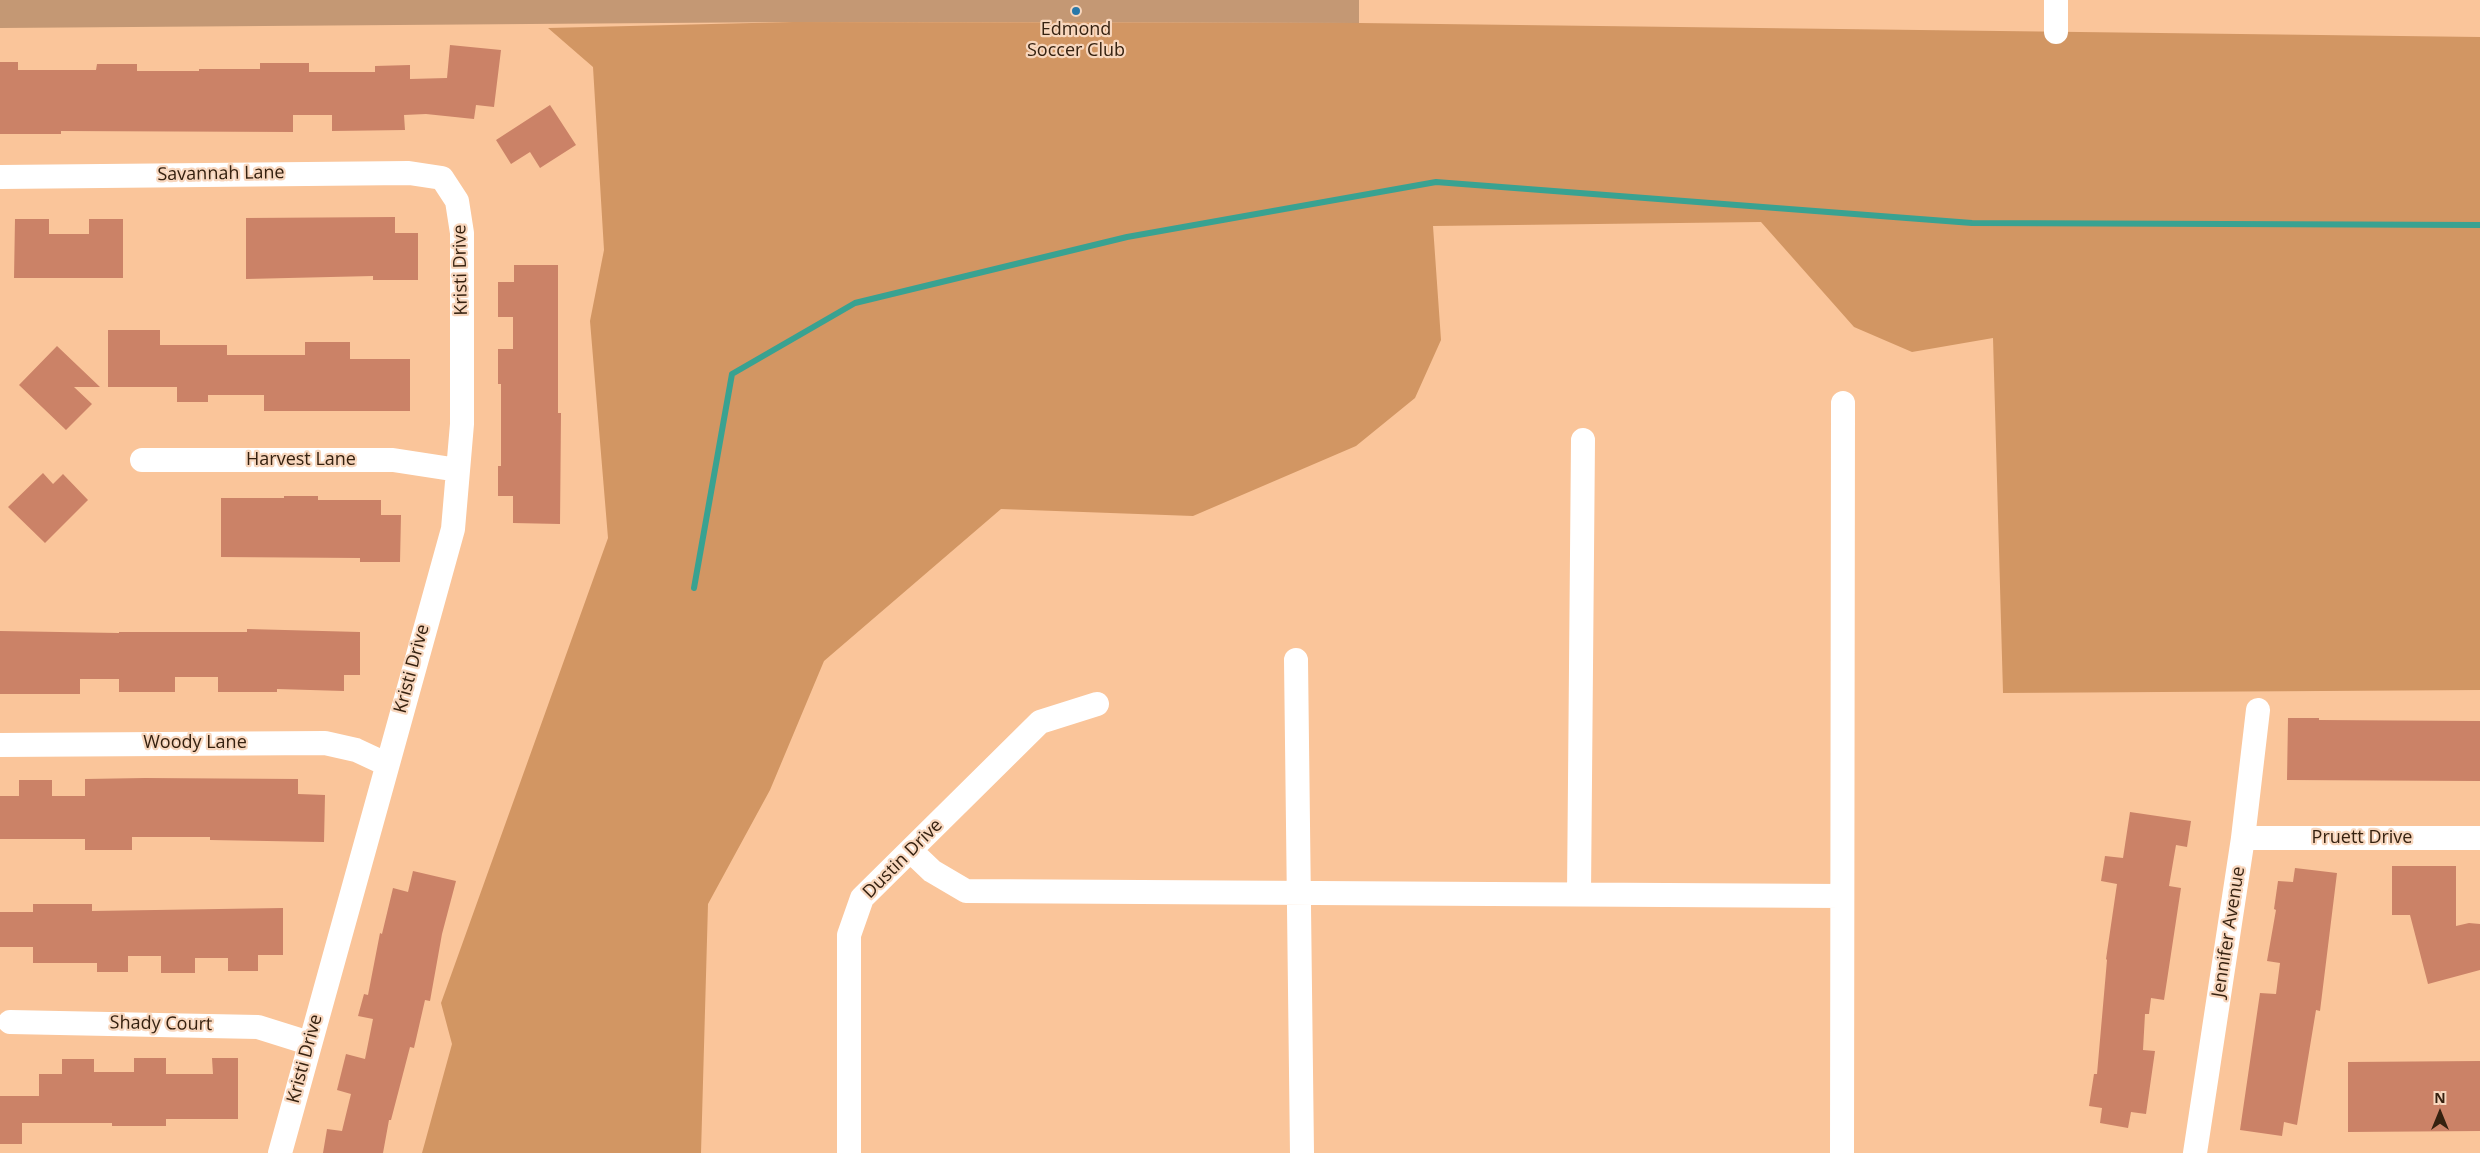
<!DOCTYPE html>
<html>
<head>
<meta charset="utf-8">
<style>
  body { margin:0 }
  #map { position:relative; width:2480px; height:1153px; overflow:hidden; background:#fac59a; font-family:"Open Sans",sans-serif }
  canvas { display:block }
  .north { position:absolute; left:2415px; top:1088px; width:50px; height:50px; -webkit-text-stroke:4px #f8d7be; paint-order:stroke; rotate:0deg; font-size:14px; font-weight:700; line-height:20px; text-align:center; color:#352110 }
  .north::after { content:''; display:block; margin:auto; width:18px; height:22px; background:#352110; clip-path:polygon(50% 0,100% 100%,50% 72%,0 100%) }
</style>
</head>
<body>
<div id="map">
<canvas width="2480" height="1153"></canvas>
<div class="north">N</div>
</div>
<script>
const ctx = document.querySelector('canvas').getContext('2d');
ctx.lineJoin = 'round';
function fill(path, color) { ctx.fillStyle = color; ctx.fill(path, 'evenodd'); }
function stroke(path, color, width, dash) { ctx.strokeStyle = color; ctx.lineWidth = width; ctx.lineCap = dash ? 'butt' : 'round'; ctx.setLineDash(dash || []); ctx.stroke(path); }
function write(font, color, halo, rows, align = 'center') {
  ctx.font = font + ' "Open Sans",sans-serif'; ctx.lineWidth = 4.5; ctx.setLineDash([]); ctx.textBaseline = 'middle'; ctx.strokeStyle = halo; ctx.fillStyle = color; for (const [text, x, y, turn = 0] of rows) {
    ctx.save(); ctx.translate(x, y); ctx.rotate((+turn || 0) * Math.PI / 180); ctx.textAlign = isNaN(turn) ? turn : align; if (halo) ctx.strokeText(text, 0, 0); ctx.fillText(text, 0, 0); ctx.restore();
  }
}
fill(new Path2D(`
  M0,0H1359V23L793,22L0,28Z`), '#c49874');
fill(new Path2D(`
  M793,22L1359,23L2480,37V690L2003,693L1993,338L1912,352L1854,327L1761,222L1433,226L1441,340L1415,398L1356,446L1193,516L1001,509L824,661L770,790L708,904L701,1153H422L452,1044L441,1003L608,538L590,321L604,250L593,67L548,28Z`), '#d29663');
stroke(new Path2D(`
  M694,588L732,374L855,303L1127,237L1436,182L1972,223L2480,225`), '#39a291', 6);
fill(new Path2D(`
  M450,45L501,50L494,107L476,105L474,119L426,114L404,115L405,130L332,131V115H293V132L61,131V134H0V62H18V70H96L97,64H137V71H199V69H260V63H309V72H375V66L410,65V79L447,78Z
  M550,105L576,145L540,168L530,152L511,164L496,140Z
  M395,217V233H418V280H373V276L246,279V218Z
  M15,219H49V234H89V219H123V278H14Z
  M514,265H558V413H561L560,524L513,523V496H498V466H501V384H498V349H513V317H498V282H514Z
  M108,330H160V345H227V355H305V342H350V359H410V411H264V395H208V402H177V387H108Z
  M57,346L100,387H74L92,404L66,430L19,385Z
  M43,473L53,484L63,474L88,500L45,543L8,507Z
  M284,496H318V500H381V515H401L400,562H360V558L221,557V498H284Z
  M247,629L360,632V675H344V691L277,689V692H218V677H175V692H119V679H80V694H0V631L119,633V632H247Z
  M2288,718H2319V720L2480,721V781L2287,780Z
  M145,778L298,779V794L325,795L324,842L210,840V837H132V850H85V839H0V796H19V780H52V796H85V779Z
  M2130,812L2191,821L2187,847L2176,845L2169,886L2181,888L2164,1000L2151,998L2149,1014H2145L2143,1050L2155,1051L2146,1114L2131,1112L2128,1128L2100,1123L2102,1108L2089,1106L2094,1074H2097L2107,960L2106,959L2117,884L2101,881L2105,856L2123,858Z
  M2392,866H2456V926L2469,923L2480,924V970L2428,984L2410,915H2392Z
  M2295,868L2337,873L2320,1011L2316,1010L2297,1125L2284,1122L2282,1136L2240,1130L2260,993L2276,994L2280,963L2267,961L2276,910L2274,909L2278,881L2293,882Z
  M413,871L456,881L442,934L430,1001L425,1000L414,1048L410,1047L391,1120H389L383,1153H323L327,1129L342,1131L351,1094L337,1090L346,1054L365,1059L373,1019L358,1016L364,994L368,995L380,933L382,934L393,888L408,892Z
  M33,904H92V911L283,908V955H258V971H228V958H195V973H161V956H128V972H97V963H33V947H0V912H33Z
  M134,1058H166V1074H213L212,1058H238V1119H166V1126H112V1123H22V1144H0V1096H39V1074H62V1059H94V1072H134Z
  M2480,1061V1131L2348,1132V1062Z`), '#cb8267');
stroke(new Path2D(`
  M2056,32V0
  M0,177L409,173L442,178L457,201L462,233V424L453,529L280,1153
  M142,460H393L458,470
  M1296,660L1302,1153
  M0,745L325,743L356,750L386,764
  M2243,838H2480
  M911,851L932,871L966,891L1841,896
  M1579,894L1583,440
  M10,1022L258,1027L309,1043
  M849,1153V935L862,898L1040,722L1097,704
  M1842,1153L1843,403
  M2195,1153L2243,838L2258,710`), '#fff', 24);
for (const [x, y, r, color] of [
  [1076,11,5,"#2878a9"]
]) { const dot = new Path2D(); dot.arc(x, y, r, 0, 2 * Math.PI); ctx.fillStyle = color; ctx.fill(dot); stroke(dot, '#f8d7be', 2); }
write('18px', '#352110', '#f8d7be', [
  ["Edmond",1076,30],
  ["Soccer Club",1076,51]
]);
write('18px', '#352110', '#f8d7be', [
  ["Savannah Lane",221,174,-1],
  ["Kristi Drive",461,270,-91],
  ["Harvest Lane",301,460],
  ["Kristi Drive",412,669,-75],
  ["Woody Lane",195,743],
  ["Pruett Drive",2362,838],
  ["Dustin Drive",903,859,-45],
  ["Jennifer Avenue",2229,932,-81],
  ["Shady Court",161,1024,1],
  ["Kristi Drive",305,1059,-75]
]);
</script>
</body>
</html>
